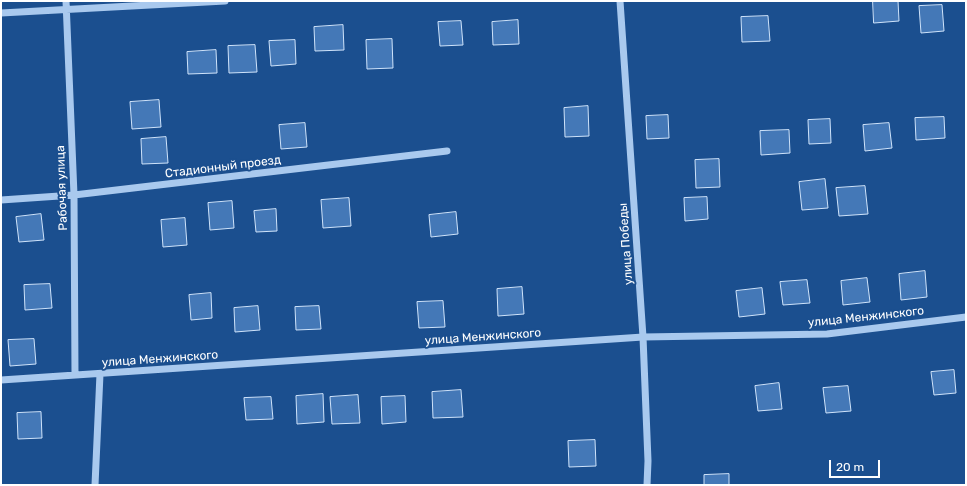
<!DOCTYPE html>
<html>
<head>
<meta charset="utf-8">
<style>
  body { margin:0 }
  #map { position:relative; width:967px; height:486px; overflow:hidden; background:#1b4f8f; font-family:Rubik,sans-serif }
  canvas { display:block }
  .frame { position:absolute; inset:0; border:2px solid #fff; pointer-events:none }
  .scale { position:absolute; left:829px; top:460px; width:51px; height:18px; box-sizing:border-box; border:2px solid #fff; border-top:0; padding-left:5px; font-size:12px; line-height:14px; white-space:nowrap; color:#fff; -webkit-text-stroke:3px #1b4f8f; paint-order:stroke }
</style>
</head>
<body>
<div id="map">
<canvas width="967" height="486"></canvas>
<div class="frame"></div>
<div class="scale">20 m</div>
</div>
<script>
const ctx = document.querySelector('canvas').getContext('2d');
ctx.lineJoin = 'round';
function fill(path, color) { ctx.fillStyle = color; ctx.fill(path, 'evenodd'); }
function stroke(path, color, width, dash) { ctx.strokeStyle = color; ctx.lineWidth = width; ctx.lineCap = dash ? 'butt' : 'round'; ctx.setLineDash(dash || []); ctx.stroke(path); }
function write(font, color, halo, rows, align = 'center') {
  ctx.font = font + ' Rubik,sans-serif'; ctx.lineWidth = 4; ctx.setLineDash([]); ctx.textBaseline = 'middle'; ctx.strokeStyle = halo; ctx.fillStyle = color; for (const [text, x, y, turn = 0] of rows) {
    ctx.save(); ctx.translate(x, y); ctx.rotate((+turn || 0) * Math.PI / 180); ctx.textAlign = isNaN(turn) ? turn : align; if (halo) ctx.strokeText(text, 0, 0); ctx.fillText(text, 0, 0); ctx.restore();
  }
}
const building = new Path2D(`
  M873,1H898L899,21L874,23Z
  M942,5L944,31L921,33L919,6Z
  M768,16L770,41L742,42L741,17Z
  M518,20L519,44L493,45L492,22Z
  M461,21L463,45L440,46L438,22Z
  M343,25L344,50L315,51L314,27Z
  M392,39L393,68L367,69L366,40Z
  M295,40L296,64L271,66L269,41Z
  M255,45L257,72L229,73L228,46Z
  M216,50L217,73L188,74L187,52Z
  M159,100L161,127L132,129L130,102Z
  M588,106L589,136L565,137L564,108Z
  M668,115L669,138L647,139L646,116Z
  M944,117L945,138L916,140L915,118Z
  M830,119L831,143L809,144L808,120Z
  M305,123L307,147L281,149L279,125Z
  M889,123L892,148L865,151L863,125Z
  M789,130L790,153L761,155L760,131Z
  M166,137L168,163L142,164L141,139Z
  M719,159L720,187L696,188L695,160Z
  M825,179L828,208L802,210L799,182Z
  M865,186L868,214L839,216L836,188Z
  M707,197L708,219L685,221L684,198Z
  M349,198L351,226L323,228L321,200Z
  M232,201L234,228L210,230L208,203Z
  M276,209L277,231L256,232L254,211Z
  M456,212L458,234L431,237L429,215Z
  M41,214L44,240L19,242L16,217Z
  M185,218L187,245L163,247L161,220Z
  M925,271L927,297L901,300L899,274Z
  M867,278L870,302L843,305L841,281Z
  M807,280L810,303L783,305L780,282Z
  M50,284L52,308L25,310L24,285Z
  M522,287L524,314L498,316L497,289Z
  M762,288L765,314L739,317L736,291Z
  M211,293L212,318L191,320L189,295Z
  M443,301L445,327L419,328L417,302Z
  M258,306L260,330L235,332L234,308Z
  M319,306L321,329L296,330L295,307Z
  M34,339L36,364L10,366L8,340Z
  M954,370L956,393L934,395L931,372Z
  M779,383L782,409L758,411L755,386Z
  M848,386L851,411L826,413L823,388Z
  M461,390L463,417L433,418L432,392Z
  M323,394L324,422L297,424L296,396Z
  M358,395L360,423L332,424L330,397Z
  M405,396L406,422L382,424L381,397Z
  M271,397L273,419L246,420L244,398Z
  M41,412L42,438L18,439L17,413Z
  M595,440L596,466L569,467L568,441Z
  M729,474V485H704V475Z`);
fill(building, '#4478b7');
stroke(building, '#cfe3fa', 1);
stroke(new Path2D(`
  M66,1L74,195L75,375
  M620,1L643,337L648,461L647,485
  M1,13L225,1
  M1,200L74,195L447,151
  M1,380L643,337L827,334L966,317
  M95,485L100,374`), '#a9c9ee', 7);
write('12px', '#fff', '#1b4f8f', [
  ["Стадионный проезд",223,167,-7],
  ["Рабочая улица",62,188,-92],
  ["улица Победы",626,244,-94],
  ["улица Менжинского",866,317,-6],
  ["улица Менжинского",483,337,-4],
  ["улица Менжинского",160,359,-4]
]);
</script>
</body>
</html>
